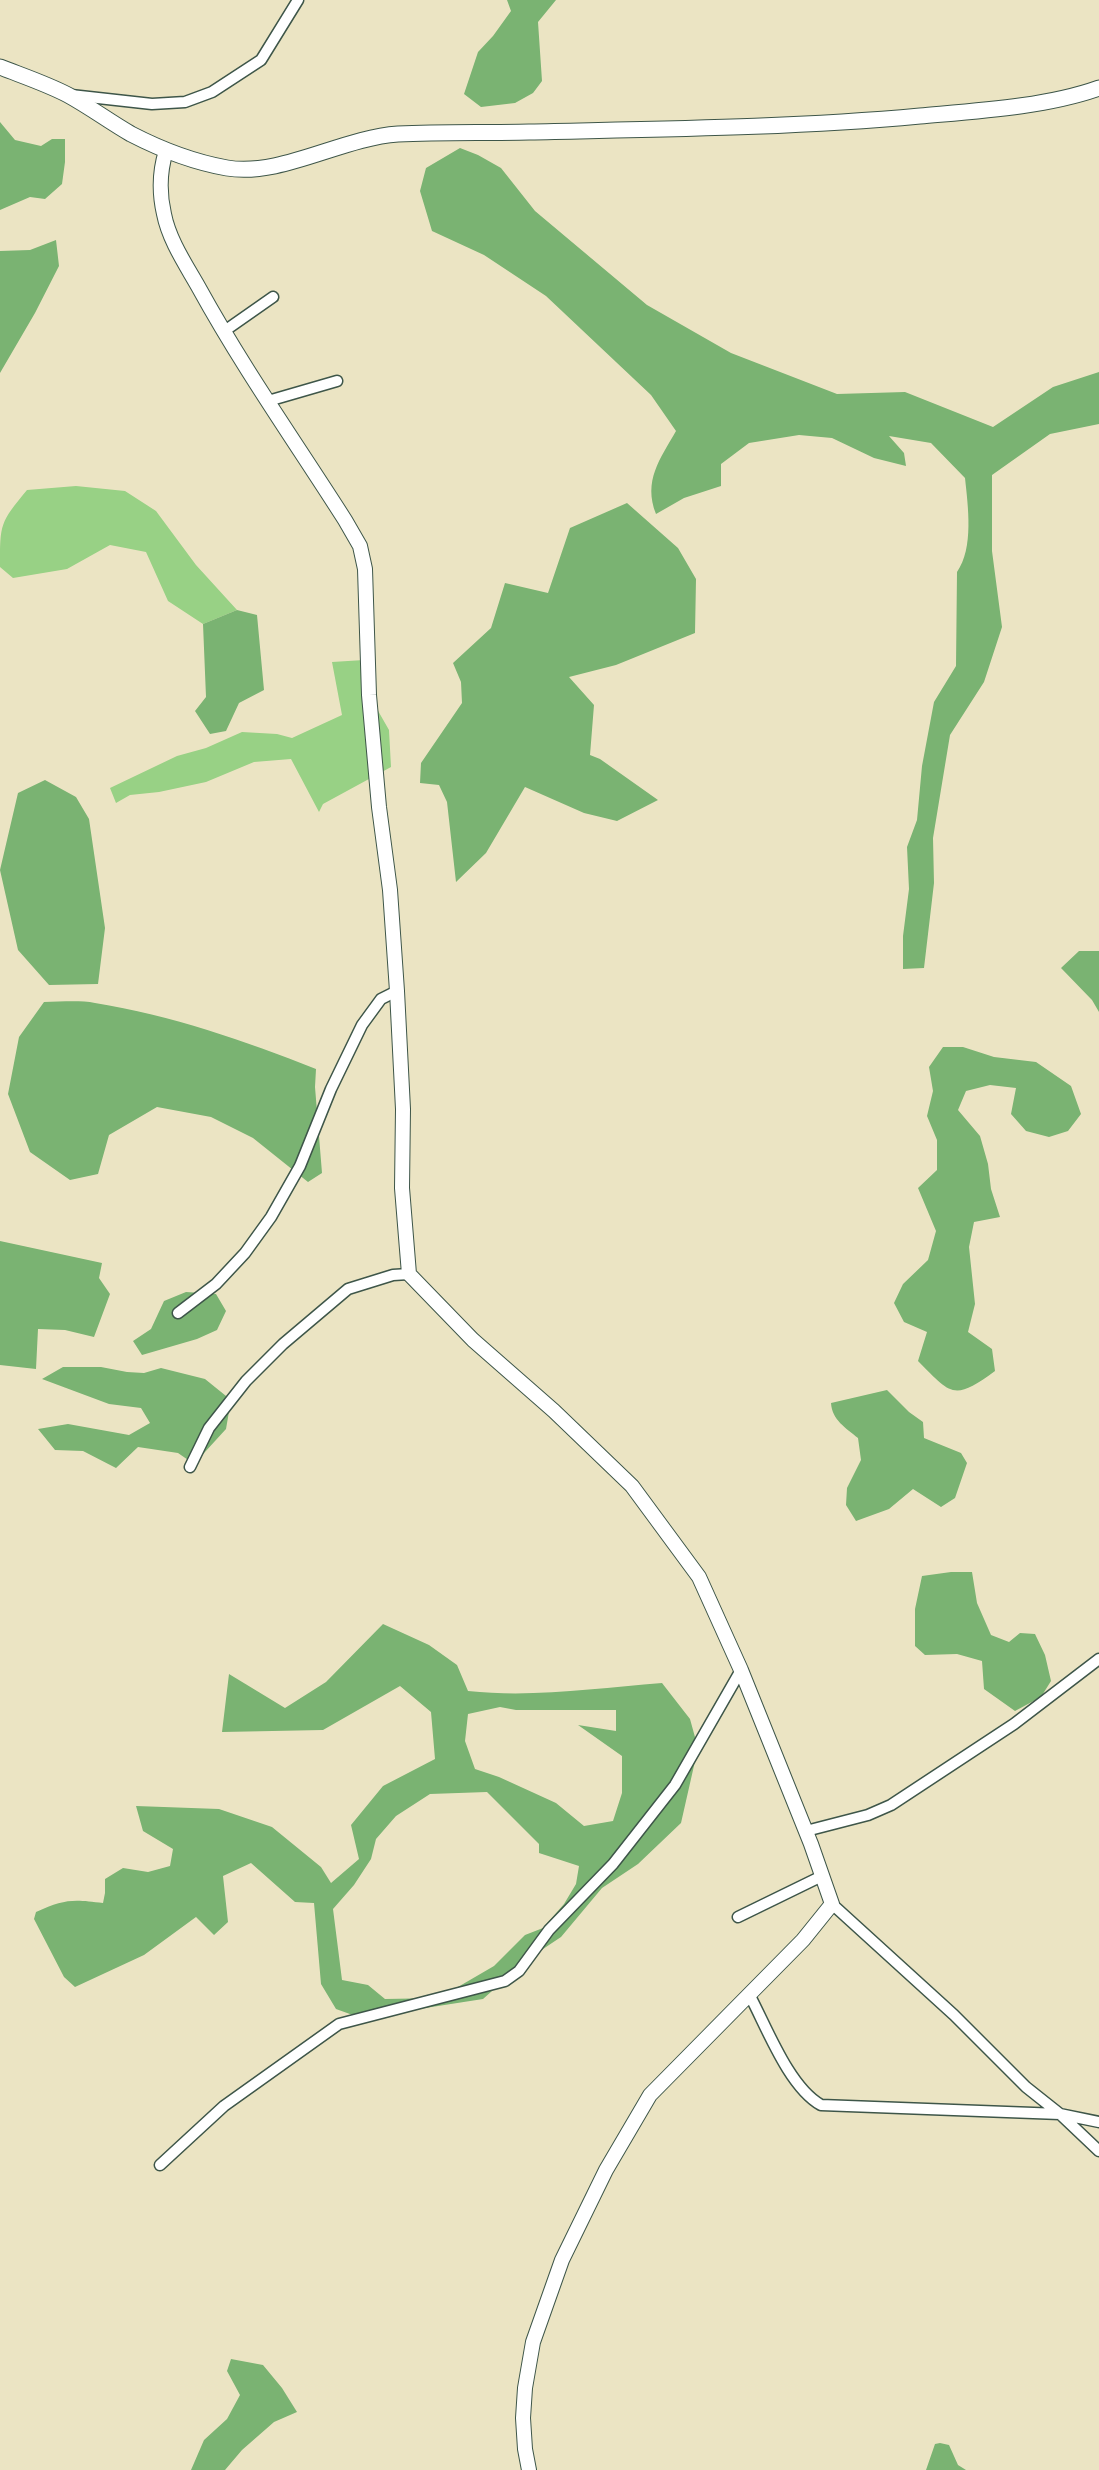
<!DOCTYPE html>
<html>
<head>
<meta charset="utf-8">
<style>
  body { margin:0 }
  canvas { display:block; background:#ebe4c3 }
</style>
</head>
<body>
<canvas width="1099" height="2470"></canvas>
<script>
const ctx = document.querySelector('canvas').getContext('2d');
ctx.lineJoin = 'round';
function fill(path, color) { ctx.fillStyle = color; ctx.fill(path, 'evenodd'); }
function stroke(path, color, width, dash) { ctx.strokeStyle = color; ctx.lineWidth = width; ctx.lineCap = dash ? 'butt' : 'round'; ctx.setLineDash(dash || []); ctx.stroke(path); }
fill(new Path2D(`
  M76,486L125,491L156,511L196,565L237,610L203,624L168,601L146,552L110,545L67,569L13,578L0,567C0,523 0,523 27,490Z
  M364,660L369,695L389,730L391,767L323,804L319,812L291,759L254,762L206,782L159,792L130,795L116,803L110,788L177,756L206,748L242,732L277,734L292,738L342,715L332,662Z`), '#98d185');
fill(new Path2D(`
  M507,0H556L538,22L542,81L533,93L515,103L481,107L464,94L478,52L493,36L511,11Z
  M0,122L15,140L41,146L52,139H65V162L62,184L45,199L30,197L0,210Z
  M460,148L478,155L501,168L535,211L647,305L731,353L837,394L905,392L993,427L1053,387L1099,372V424L1050,434L992,475V551L1002,627L984,682L950,735L933,838L934,883L924,968L903,969V936L909,889L907,847L917,820L922,766L934,702L956,666L957,572C974,548 968,506 965,478L931,443L889,436L904,453L906,466L874,458L832,438L799,435L749,443L721,464V486L684,498L656,514C643,481 660,459 676,431L651,395L546,296L484,255L432,231L420,191L426,168Z
  M56,240L59,266L35,313L0,373V251L30,250Z
  M627,503L678,548L696,579L695,633L616,665L569,677L594,705L590,755L600,759L658,800L617,821L584,813L525,787L486,853L456,882L447,802L439,785L420,783L421,763L462,703L461,682L453,663L491,628L505,583L548,593L570,528Z
  M237,610L257,615L264,690L239,703L226,731L210,734L195,711L206,697L203,624Z
  M45,780L76,797L89,819L105,928L98,984L49,985L18,950L0,870L18,793Z
  M1079,951H1099V1012L1092,1000L1061,968Z
  M44,1002C60,1002 79,1000 95,1003C171,1015 245,1041 316,1069L315,1087L322,1173L308,1182L253,1138L211,1117L157,1107L109,1135L98,1174L70,1180L30,1152L8,1094L19,1037Z
  M943,1047H963L994,1057L1036,1062L1071,1086L1081,1114L1068,1131L1049,1137L1026,1131L1011,1114L1016,1088L990,1085L966,1091L958,1110L980,1136L988,1164L991,1189L1000,1217L974,1222L969,1247L975,1304L968,1332L992,1349L995,1371C953,1402 951,1394 918,1361L927,1332L904,1322L894,1303L903,1284L928,1260L936,1231L918,1188L937,1170V1140L927,1116L933,1091L929,1067Z
  M0,1241L102,1263L99,1278L110,1294L94,1337L65,1330L38,1329L36,1369L0,1365Z
  M186,1292L216,1294L226,1311L217,1330L197,1339L142,1355L133,1341L151,1329L164,1301Z
  M63,1367H101L127,1372L144,1373L161,1368L205,1379L231,1400L226,1429L194,1464L178,1453L138,1447L116,1468L83,1451L55,1450L38,1429L68,1424L129,1435L150,1423L141,1408L109,1404L42,1379Z
  M887,1390L909,1412L923,1422L924,1438L961,1453L967,1463L955,1498L941,1507L913,1489L889,1509L856,1521L846,1505L847,1488L861,1460L858,1438C846,1428 832,1420 831,1403Z
  M951,1572H972L977,1603L991,1635L1009,1642L1020,1633L1035,1634L1045,1655L1051,1681L1041,1697L1015,1711L984,1689L982,1661L957,1654L925,1655L915,1646V1609L922,1576Z
  M383,1624L429,1645L457,1665L468,1691C532,1698 598,1688 662,1683L690,1719L698,1748L681,1823L638,1864L602,1888L561,1937L528,1959L483,1999L361,2018L336,2009L321,1984L314,1903L295,1902L251,1863L223,1876L228,1922L214,1935L196,1917L144,1955L75,1987L64,1977L34,1919L36,1912C64,1899 73,1899 103,1903L105,1893V1879L123,1868L148,1872L170,1866L173,1849L143,1831L136,1806L219,1809L272,1827L321,1867L331,1883L359,1859L351,1825L383,1786L435,1759L431,1712L400,1686L323,1730L222,1732L229,1674L285,1708L326,1682ZM500,1707L516,1710H616V1731L578,1725L622,1756V1793L613,1821L584,1826L556,1803L499,1777L475,1769L465,1741L468,1714ZM487,1792L539,1844V1853L579,1866L576,1884L564,1904L543,1928L525,1935L494,1966L439,1998L385,1999L368,1985L342,1980L333,1909L354,1885L371,1859L376,1839L396,1816L430,1794Z
  M231,2359L263,2365L282,2388L297,2412L274,2422L242,2450L225,2470H191L204,2440L227,2419L240,2395L227,2371Z
  M940,2443L949,2445L958,2465L966,2470H926L935,2444Z`), '#7ab372');
const minor = new Path2D(`
  M71,95L152,104L185,102L212,92L261,60L298,0
  M223,332L273,297
  M268,401L337,381
  M178,1313L216,1284L245,1253L271,1217L300,1166L331,1089L362,1025L381,999L397,991
  M190,1467L209,1428L246,1381L283,1344L348,1289L393,1275L409,1274
  M806,1831L868,1815L891,1805L1014,1724L1099,1659
  M832,1904L954,2015L1026,2087L1060,2114L1099,2151
  M738,1917L822,1876
  M750,1996C767,2028 789,2087 821,2105L1060,2114L1099,2122
  M160,2165L224,2106L339,2024L505,1981L519,1971L549,1930L613,1864L675,1785L741,1670`);
const tertiary = new Path2D(`
  M166,151C159,173 159,192 164,214C169,240 186,265 199,288C243,368 296,443 345,520L360,546L365,569L369,695L379,807L390,890L397,991L403,1109L402,1188L409,1274L473,1340L554,1411L632,1486L699,1577L741,1670L811,1844L832,1904L803,1940L650,2095L606,2170L562,2260L533,2342L525,2388L523,2418L525,2449L529,2470`);
const secondary = new Path2D(`
  M0,67C23,76 47,84 68,95C90,107 110,122 131,134C162,150 193,162 227,168C281,177 341,138 398,134C442,132 485,133 529,132C659,129 790,128 920,116C976,111 1046,107 1099,88`);
stroke(minor, '#3e5649', 13);
stroke(tertiary, '#3e5649', 16);
stroke(secondary, '#3e5649', 17);
stroke(minor, '#fff', 10);
stroke(tertiary, '#fff', 14);
stroke(secondary, '#fff', 15);
</script>
</body>
</html>
